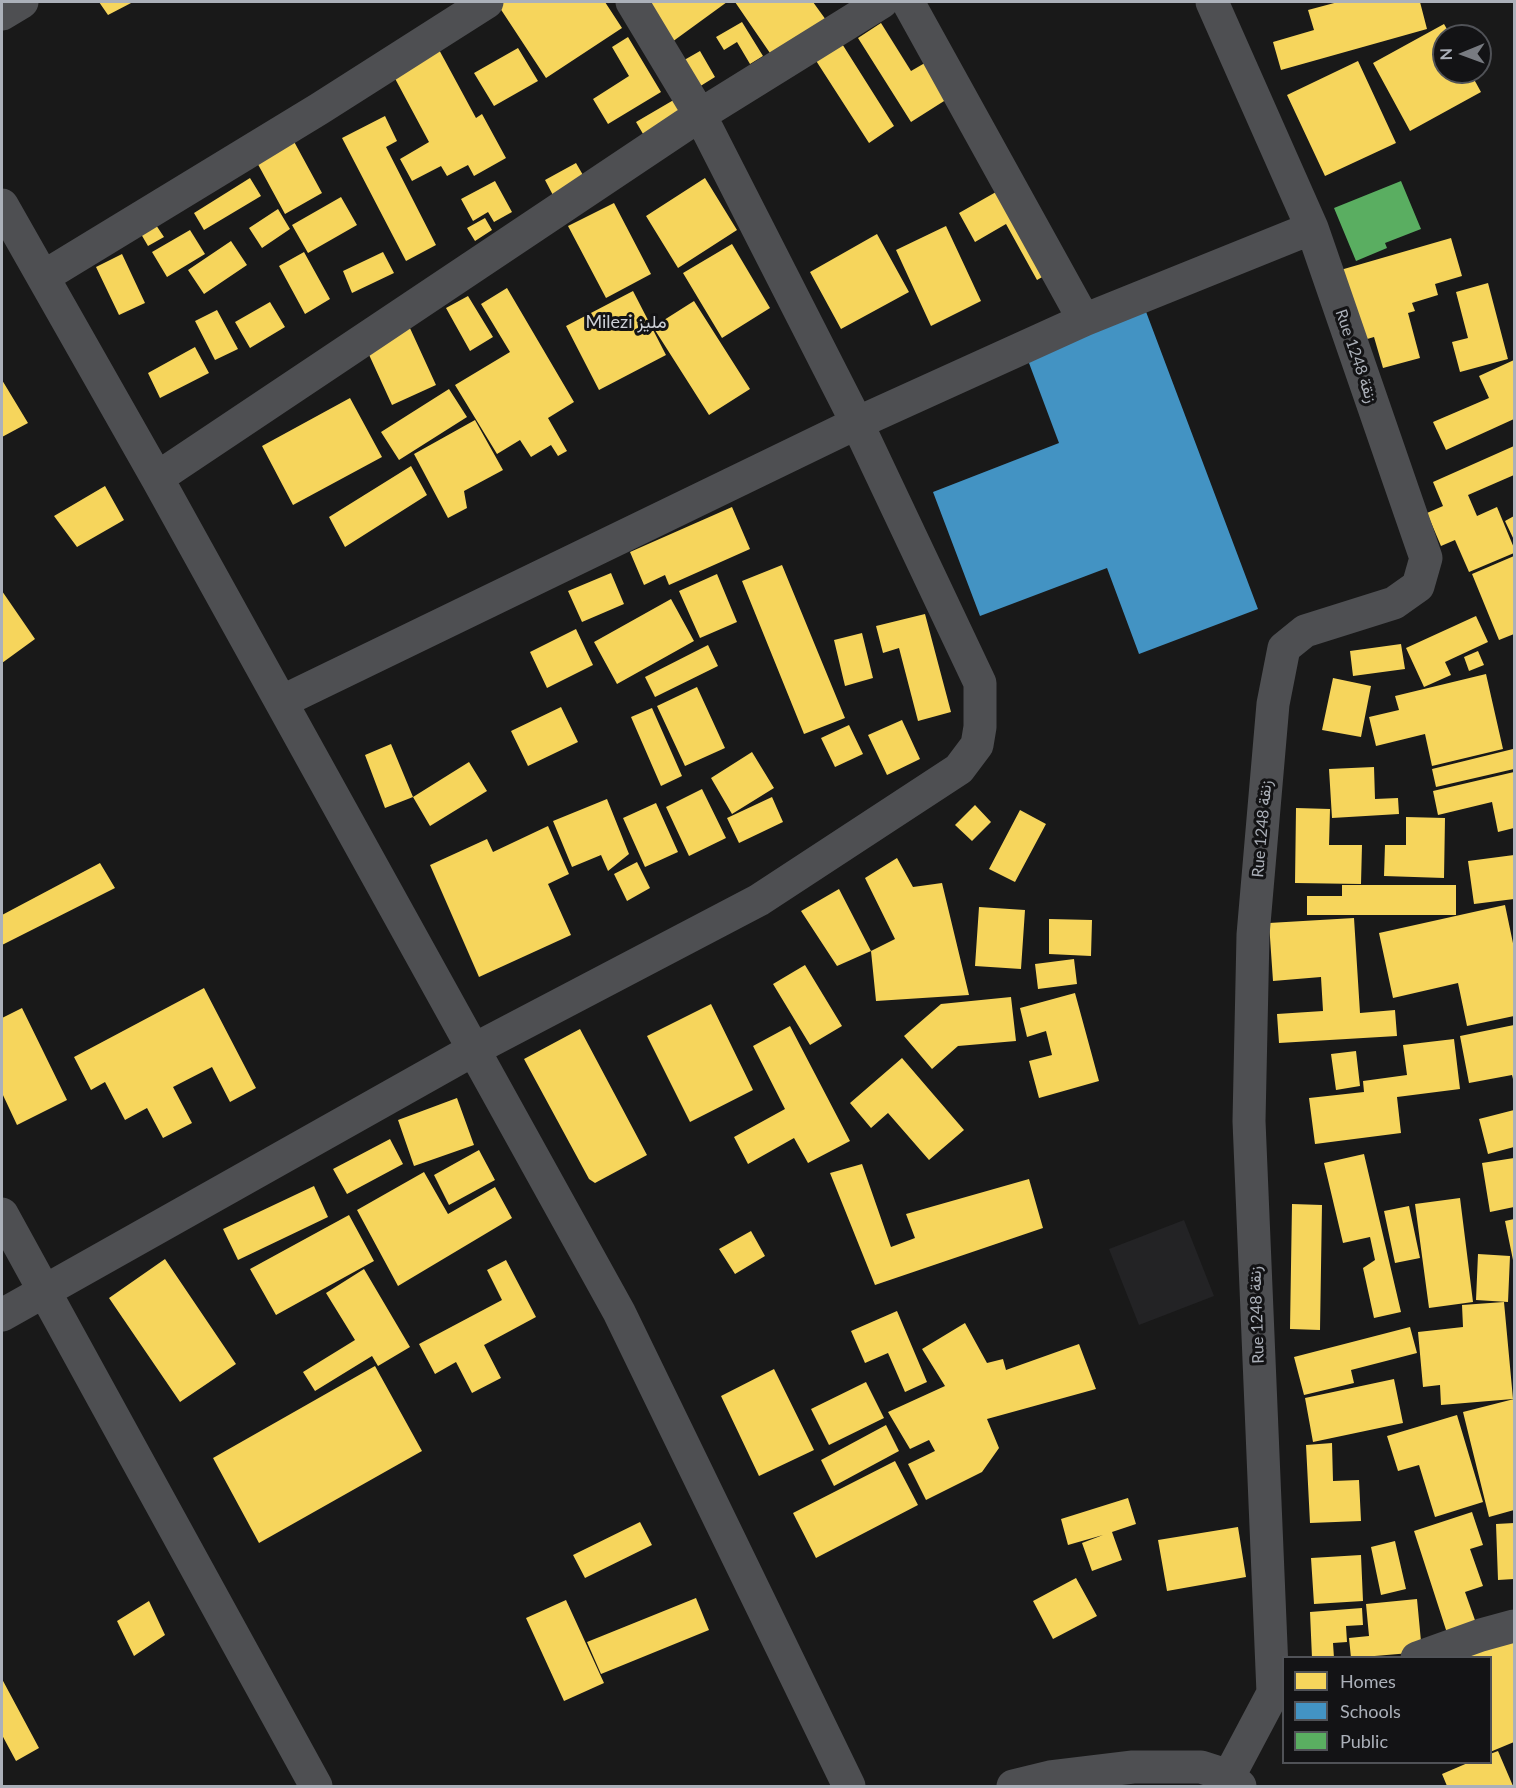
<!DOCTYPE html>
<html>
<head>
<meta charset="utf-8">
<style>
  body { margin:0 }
  #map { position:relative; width:1516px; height:1788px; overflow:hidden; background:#191919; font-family:Lato,sans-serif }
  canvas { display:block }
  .frame { position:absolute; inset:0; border:3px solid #abb0b9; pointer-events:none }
  .legend { position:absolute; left:1282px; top:1656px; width:210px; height:108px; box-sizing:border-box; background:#131315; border:2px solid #505257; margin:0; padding:8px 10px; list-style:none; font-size:18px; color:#abb0b9 }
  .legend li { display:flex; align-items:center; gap:12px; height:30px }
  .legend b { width:30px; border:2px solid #505257 }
  .north { position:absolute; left:1432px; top:24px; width:60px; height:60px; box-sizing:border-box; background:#131315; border:2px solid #505257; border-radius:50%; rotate:269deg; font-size:16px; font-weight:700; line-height:24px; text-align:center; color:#abb0b9 }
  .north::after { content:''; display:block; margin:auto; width:21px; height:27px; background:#787b81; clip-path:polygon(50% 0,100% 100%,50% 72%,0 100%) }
</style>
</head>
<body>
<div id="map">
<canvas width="1516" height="1788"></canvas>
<div class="frame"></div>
<ul class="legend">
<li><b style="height:16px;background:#f6d55c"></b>Homes</li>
<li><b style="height:16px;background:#4393c3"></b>Schools</li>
<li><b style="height:16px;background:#5aae61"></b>Public</li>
</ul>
<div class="north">N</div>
</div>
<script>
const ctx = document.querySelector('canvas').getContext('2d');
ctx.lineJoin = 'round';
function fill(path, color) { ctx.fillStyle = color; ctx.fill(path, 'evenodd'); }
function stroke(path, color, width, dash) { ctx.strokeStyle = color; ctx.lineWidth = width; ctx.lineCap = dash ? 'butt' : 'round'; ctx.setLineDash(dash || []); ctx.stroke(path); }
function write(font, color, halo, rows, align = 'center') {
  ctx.font = font + ' Lato,Vazirmatn,sans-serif'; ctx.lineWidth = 6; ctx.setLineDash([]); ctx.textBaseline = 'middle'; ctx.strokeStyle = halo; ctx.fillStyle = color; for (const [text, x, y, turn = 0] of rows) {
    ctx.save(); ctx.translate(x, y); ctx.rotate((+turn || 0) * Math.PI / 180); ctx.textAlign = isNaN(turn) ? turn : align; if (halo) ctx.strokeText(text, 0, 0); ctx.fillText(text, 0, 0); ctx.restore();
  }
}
fill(new Path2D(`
  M1184,1220L1214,1296L1139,1325L1109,1249Z`), '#232325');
fill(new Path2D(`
  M99,2H133L108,15Z
  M496,2H605L622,28L546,78Z
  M642,2H727L672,42Z
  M735,2H813L826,20L772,56Z
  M1338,2H1420L1427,29L1281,70L1273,42L1314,30L1308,10Z
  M742,22L763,56L750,64L737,42L724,50L716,37Z
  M881,23L911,71L930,60L952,96L911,122L858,38Z
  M1444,24L1451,36H1444V72H1470L1481,92L1410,131L1373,63Z
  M628,37L661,92L608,124L593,99L629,76L612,47Z
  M839,39L894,126L869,143L813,56Z
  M437,46L476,118L482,114L506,158L474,176L468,165L447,176L441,166L412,181L400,159L429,142L391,71Z
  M518,48L538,81L494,106L474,73Z
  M700,51L715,77L694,90L679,63Z
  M1358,61L1396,143L1325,176L1287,95Z
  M677,98L690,120L649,144L636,122Z
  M385,116L397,141L386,147L436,245L406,261L342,138Z
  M291,136L322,193L285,214L254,157Z
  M576,163L587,182L555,199L545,180Z
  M250,178L261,196L204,230L194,213Z
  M705,178L737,230L678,268L646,216Z
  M495,181L512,212L494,222L488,212L473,221L461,199Z
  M1003,188L1051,272L1037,280L1006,224L975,242L959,213Z
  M341,197L357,225L308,253L292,225Z
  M614,203L651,274L606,298L568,226Z
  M278,209L290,229L262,248L249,228Z
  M485,218L492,230L475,241L467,228Z
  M156,225L164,237L148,246L141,234Z
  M946,226L981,301L931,326L896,250Z
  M190,230L205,254L167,277L152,252Z
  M877,234L909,292L841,329L810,272Z
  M1451,238L1462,276L1435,284L1438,295L1412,303L1415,311L1408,313L1420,358L1383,368L1374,337L1357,342L1337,271Z
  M231,241L247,265L204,294L188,270Z
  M732,244L770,308L722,338L683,273Z
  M304,252L330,299L305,314L279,266Z
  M383,252L394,273L352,293L343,271Z
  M122,254L145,303L119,315L96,267Z
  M1488,283L1508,359L1460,372L1452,342L1468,338L1456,292Z
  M507,288L574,402L548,418L567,451L558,456L551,445L531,457L520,440L497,454L455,385L510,352L481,304Z
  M633,291L666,355L599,390L566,326Z
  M468,296L493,337L470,351L446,308Z
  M694,301L750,389L709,415L653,327Z
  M270,302L285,327L250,348L235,322Z
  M217,310L238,349L215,360L195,321Z
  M409,326L436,385L392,405L365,346Z
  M195,347L209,373L160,398L148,373Z
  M1514,360V419L1446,450L1433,422L1489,398L1479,376Z
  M2,380L28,423L2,437Z
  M449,389L467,417L399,460L381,432Z
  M350,398L382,457L293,505L262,446Z
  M475,420L503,470L464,491L467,508L448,518L414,454Z
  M1514,446V475L1468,495L1477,516L1497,507L1514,548V553L1469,572L1455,540L1441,546L1427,513L1443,506L1433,482Z
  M411,466L427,495L345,547L329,517Z
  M105,486L124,520L77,547L54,516Z
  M732,507L750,549L669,585L665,575L644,585L630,552Z
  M1514,516V540L1505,521Z
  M1514,556V634L1499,640L1472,574Z
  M782,565L845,718L804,734L742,581Z
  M611,573L624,604L582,622L568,591Z
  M717,574L737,622L700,638L679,591Z
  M2,591L35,639L2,663Z
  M671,599L694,641L617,684L594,642Z
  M925,614L951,712L918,721L899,648L883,653L876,626Z
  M1476,616L1488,642L1445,662L1451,675L1424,687L1406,648Z
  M576,629L593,665L547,688L530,652Z
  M862,633L873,678L845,686L834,640Z
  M1401,644L1405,669L1353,676L1350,651Z
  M708,645L718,666L655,697L645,677Z
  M1478,651L1484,665L1469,671L1464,657Z
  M1486,674L1503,749L1432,766L1425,734L1376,746L1369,717L1399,710L1395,696Z
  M1333,678L1371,686L1361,737L1322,730Z
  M697,687L725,748L685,766L657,706Z
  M561,707L578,742L528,766L511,731Z
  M652,708L682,776L661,786L631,717Z
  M902,720L920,759L887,775L868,735Z
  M849,725L863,754L835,767L821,738Z
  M391,744L413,797L385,808L365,755Z
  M1513,749L1514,769L1436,787L1432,769Z
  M752,752L774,788L732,814L711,778Z
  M469,762L487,791L430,826L413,797Z
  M1374,767L1375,799L1398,798L1399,814L1332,818L1329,769Z
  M1514,772V828L1498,832L1492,802L1438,815L1433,791Z
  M702,789L726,838L689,856L666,807Z
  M772,797L783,822L739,843L727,818Z
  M607,799L629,854L608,871L601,855L572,867L553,821Z
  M656,803L678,852L645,867L623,818Z
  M975,805L991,822L972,841L955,825Z
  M1296,808L1330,809L1329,845H1362L1361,884L1295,883Z
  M1020,810L1046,824L1015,882L989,869Z
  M1406,817L1445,818L1444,878L1384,876L1385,845H1406Z
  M548,826L569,874L548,884L571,935L479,977L430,865L487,839L493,852Z
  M1514,855V899L1474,904L1468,861Z
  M897,858L913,887L942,883L969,995L876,1001L871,951L895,939L865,878Z
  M637,862L650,888L627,901L614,874Z
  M100,863L115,888L2,945V915Z
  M1342,885H1456V915H1307V896H1342Z
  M839,889L871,951L837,966L801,911Z
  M1505,905L1514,948V1016L1467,1026L1458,983L1393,998L1379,933Z
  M979,907L1025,910L1021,969L975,966Z
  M1354,918L1360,1013L1395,1010L1397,1036L1279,1043L1277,1014L1323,1011L1321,977L1273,981L1269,923Z
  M1049,919L1092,920L1091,956L1049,954Z
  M1074,959L1077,984L1038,989L1035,964Z
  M805,965L842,1026L810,1045L773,984Z
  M204,988L256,1088L230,1102L212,1067L173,1087L192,1123L163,1138L147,1108L125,1120L105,1082L91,1090L74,1057Z
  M1075,993L1099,1081L1039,1098L1029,1061L1052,1055L1046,1031L1027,1037L1020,1008Z
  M1011,997L1016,1041L958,1046L932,1069L904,1036L941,1004Z
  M711,1004L753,1090L690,1122L647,1036Z
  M22,1008L67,1100L17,1125L2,1093V1018Z
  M1514,1025V1083L1512,1075L1469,1083L1460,1036Z
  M790,1026L850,1141L808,1163L794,1138L748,1164L734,1137L785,1109L753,1046Z
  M580,1029L647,1155L595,1183L589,1179L524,1059Z
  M1454,1039L1460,1089L1397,1097L1401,1133L1315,1144L1309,1098L1364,1092L1363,1081L1407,1075L1403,1045Z
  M1356,1051L1360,1086L1336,1090L1331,1054Z
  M902,1058L964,1130L929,1160L888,1113L871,1128L850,1103Z
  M457,1098L474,1145L414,1166L398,1120Z
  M1514,1110V1147L1488,1154L1479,1119Z
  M390,1139L403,1164L347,1194L333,1169Z
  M479,1150L495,1180L449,1205L434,1175Z
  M1364,1154L1401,1312L1374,1318L1363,1268L1375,1260L1370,1237L1343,1243L1324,1163Z
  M1514,1158V1207L1490,1212L1482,1163Z
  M862,1164L891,1247L915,1238L906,1214L1029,1179L1043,1228L875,1285L830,1173Z
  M424,1172L448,1214L495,1187L512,1218L398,1286L357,1210Z
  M314,1186L328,1217L238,1260L223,1229Z
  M1460,1198L1473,1302L1429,1308L1415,1204Z
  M1292,1204L1322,1205L1320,1330L1290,1329Z
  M1409,1206L1420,1258L1395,1263L1384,1211Z
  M349,1215L374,1261L276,1315L250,1269Z
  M1514,1219V1260H1513L1505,1221Z
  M751,1231L765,1256L735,1274L719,1249Z
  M1478,1254L1510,1256L1508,1302L1476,1300Z
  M165,1259L236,1364L180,1402L109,1298Z
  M506,1260L536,1317L484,1345L501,1378L472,1393L456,1362L435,1374L419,1344L502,1300L487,1270Z
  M364,1269L410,1347L378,1366L372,1356L315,1391L303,1372L355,1340L326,1293Z
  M1504,1302L1513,1399L1441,1405L1440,1385L1423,1387L1418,1332L1463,1327L1462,1305Z
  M897,1311L927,1382L905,1392L888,1353L865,1363L851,1331Z
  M965,1323L987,1363L1003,1359L1006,1370L1079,1344L1096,1389L987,1419L999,1448L982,1472L926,1500L908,1464L935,1451L929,1440L910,1449L888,1412L945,1386L922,1349Z
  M1410,1327L1417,1353L1351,1370L1354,1383L1304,1395L1294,1357Z
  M375,1366L422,1451L259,1543L213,1458Z
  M774,1369L814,1450L759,1476L721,1396Z
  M1394,1379L1403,1423L1313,1442L1305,1398Z
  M866,1382L884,1418L829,1445L811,1409Z
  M1514,1399V1510L1489,1517L1463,1412Z
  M1457,1415L1483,1502L1435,1517L1419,1465L1398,1471L1387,1436Z
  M886,1425L899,1451L834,1486L821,1460Z
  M1332,1443L1333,1481L1359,1480L1361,1521L1310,1523L1306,1445Z
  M895,1461L918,1505L816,1558L793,1513Z
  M1128,1498L1136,1524L1112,1532L1122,1560L1092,1571L1082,1543L1103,1535L1068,1545L1061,1519Z
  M1472,1512L1483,1545L1470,1549L1483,1586L1465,1592L1476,1623L1447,1633L1414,1531Z
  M640,1522L652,1545L585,1578L573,1555Z
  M1514,1523V1579L1498,1580L1496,1524Z
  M1238,1527L1246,1577L1167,1591L1158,1540Z
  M1395,1541L1406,1589L1381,1595L1371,1547Z
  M1361,1555L1363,1601L1314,1604L1311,1558Z
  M1076,1578L1097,1616L1053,1639L1033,1601Z
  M696,1598L709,1630L601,1674L587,1642Z
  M1417,1599L1422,1652L1351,1658L1349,1638L1369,1636L1366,1604Z
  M566,1600L604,1683L564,1701L526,1618Z
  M149,1601L165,1635L134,1656L117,1621Z
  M1362,1608L1363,1625L1346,1626L1347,1642L1333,1643L1334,1658H1312L1310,1612Z
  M1514,1635V1742L1490,1752V1658L1453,1657Z
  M2,1679L39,1748L16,1761L2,1735Z
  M1498,1751L1513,1786H1447L1442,1774L1470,1762H1490V1754Z`), '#f6d55c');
fill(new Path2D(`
  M1145,309L1258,609L1139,654L1107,568L980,616L933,492L1059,443L1026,355Z`), '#4393c3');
fill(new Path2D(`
  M1401,181L1421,229L1385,243L1387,248L1356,261L1334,208Z`), '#5aae61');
stroke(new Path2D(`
  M908,2L1084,320
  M1212,2L1312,228L1426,558L1418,586L1394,603L1305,631L1284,648L1273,704L1253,935L1249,1121L1273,1693L1229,1776
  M2,14L22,2
  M2,205L157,478L619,1312L849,1786
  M43,277L319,109L487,2
  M157,478L700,115L882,2
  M281,702L857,423L1084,320L1312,228
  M2,1214L316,1786
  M2,1315L473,1050L759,900L959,769L977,745L980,727V683L857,423L700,115L632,2
  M1417,1658L1481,1635L1514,1626
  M1013,1786L1050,1777L1133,1767H1201L1229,1776L1240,1786`), '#4e4f52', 33);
write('16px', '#abb0b9', '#131315', [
  ["Rue 1248 زنقة",1356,356,71],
  ["Rue 1248 زنقة",1262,829,-85],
  ["Rue 1248 زنقة",1257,1315,-92]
]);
write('18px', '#cccfd6', '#131315', [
  ["Milezi مليز",626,322]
]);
</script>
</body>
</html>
